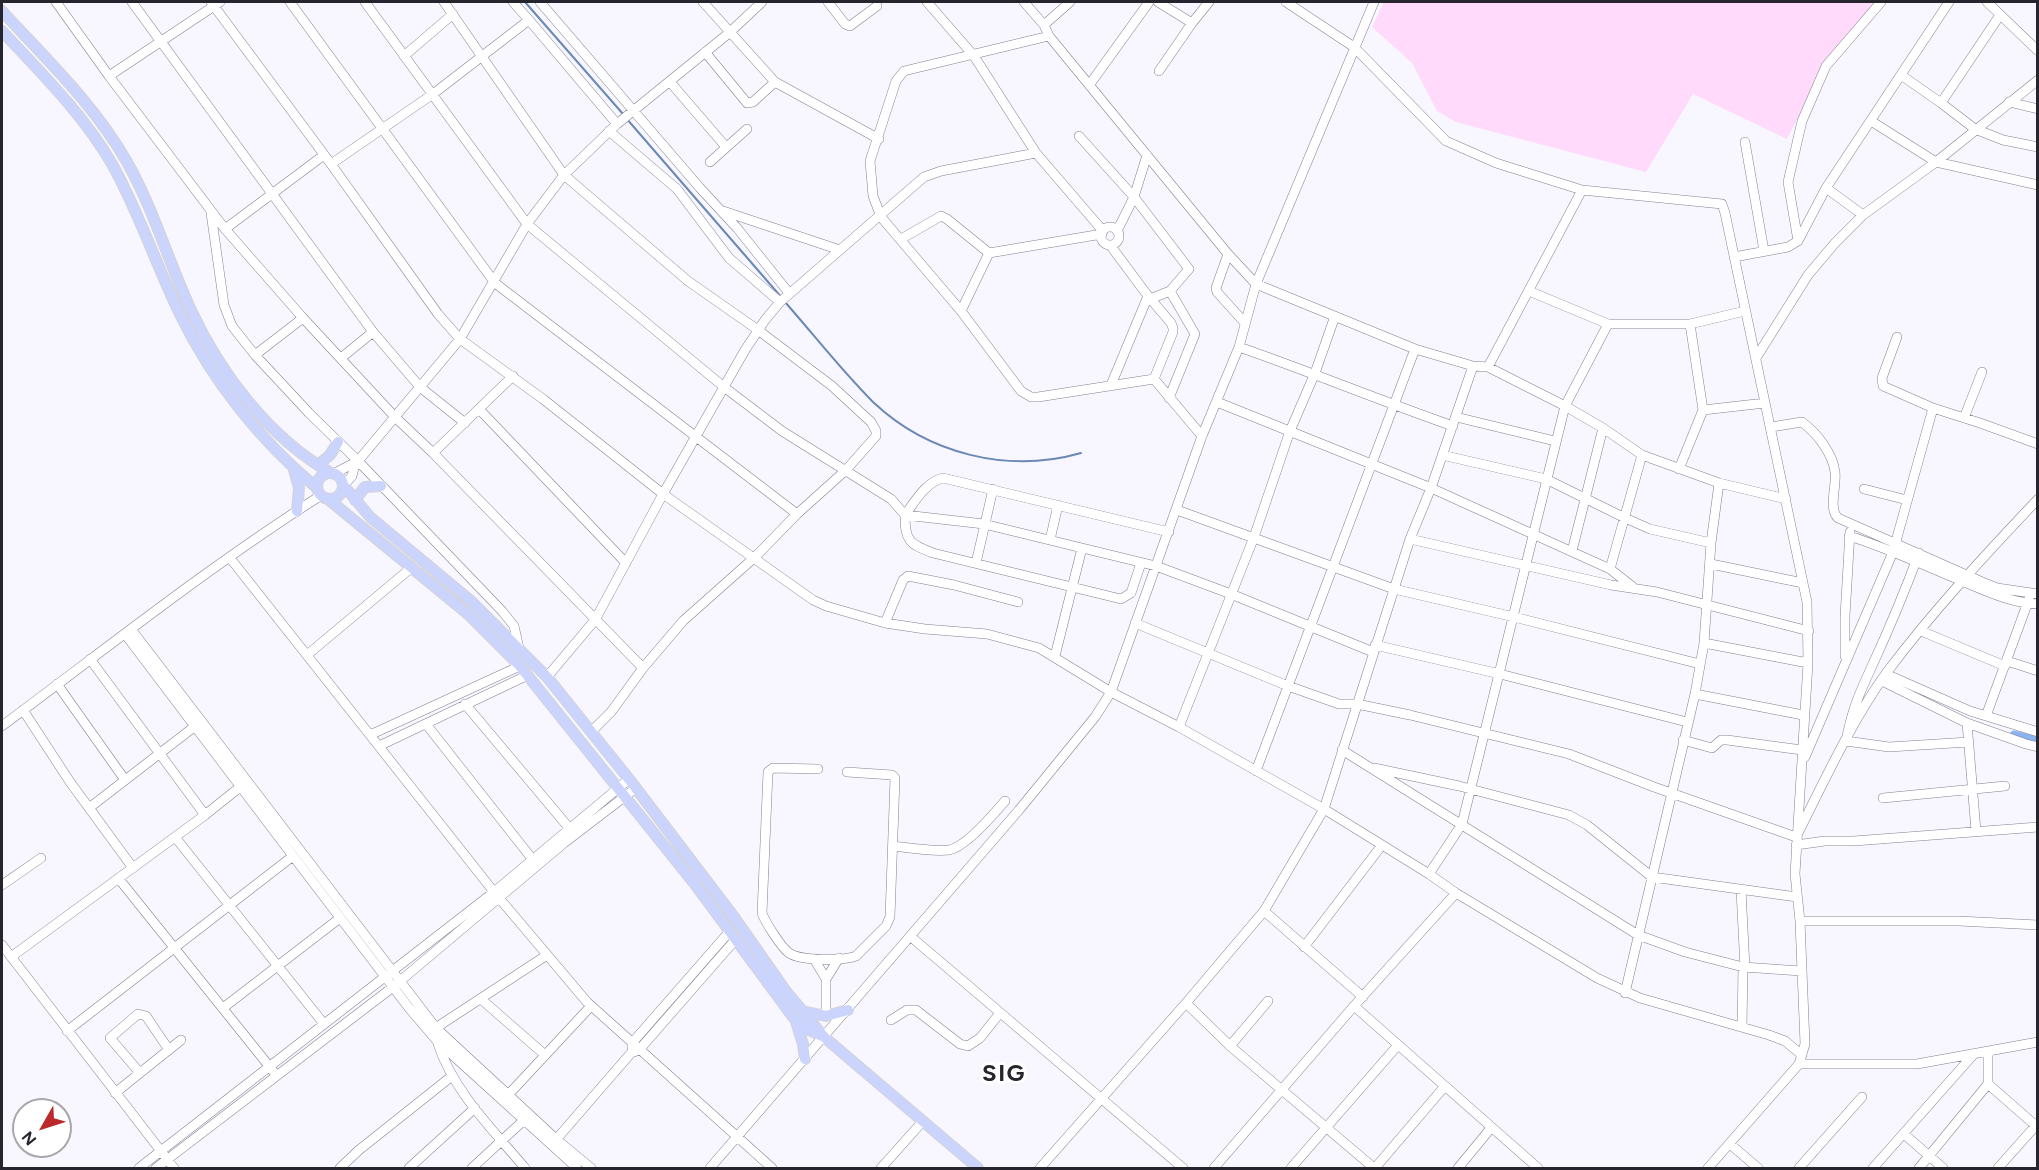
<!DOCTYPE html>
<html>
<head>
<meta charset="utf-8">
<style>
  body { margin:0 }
  #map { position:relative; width:2039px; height:1170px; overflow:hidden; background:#f8f6ff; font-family:Figtree,sans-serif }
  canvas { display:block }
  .frame { position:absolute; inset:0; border:3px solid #26242c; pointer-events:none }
  .north { position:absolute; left:12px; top:1098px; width:60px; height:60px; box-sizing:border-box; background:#fff; border:2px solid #a8a7ab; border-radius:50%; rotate:231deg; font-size:16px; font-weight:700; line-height:24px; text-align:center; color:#26242c }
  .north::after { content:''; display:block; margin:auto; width:21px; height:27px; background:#ba2a2c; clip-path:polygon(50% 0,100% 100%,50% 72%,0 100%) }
</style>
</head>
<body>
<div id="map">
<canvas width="2039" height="1170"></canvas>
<div class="frame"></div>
<div class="north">N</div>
</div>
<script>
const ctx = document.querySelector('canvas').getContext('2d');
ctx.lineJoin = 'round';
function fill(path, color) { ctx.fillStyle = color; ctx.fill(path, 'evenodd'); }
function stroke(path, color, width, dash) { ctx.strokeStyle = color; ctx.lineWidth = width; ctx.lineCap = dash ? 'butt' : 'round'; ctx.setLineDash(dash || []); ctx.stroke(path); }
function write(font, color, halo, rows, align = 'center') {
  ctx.font = font + ' Figtree,sans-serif'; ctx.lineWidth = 6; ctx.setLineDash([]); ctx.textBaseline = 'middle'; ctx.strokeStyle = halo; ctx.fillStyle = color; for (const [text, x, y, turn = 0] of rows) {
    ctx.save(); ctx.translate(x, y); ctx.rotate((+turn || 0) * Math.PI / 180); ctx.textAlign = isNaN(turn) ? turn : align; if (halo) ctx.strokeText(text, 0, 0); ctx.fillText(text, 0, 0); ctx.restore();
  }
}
fill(new Path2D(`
  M1384,2H1878L1828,59L1787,139L1693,94L1646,172L1456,122L1437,111L1412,63L1372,27Z`), '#ffdafa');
stroke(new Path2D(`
  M525,2L623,114
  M626,118L782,298
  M785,302C814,335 842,371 873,402C928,454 1008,474 1081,453`), '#6b89b4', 2);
stroke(new Path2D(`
  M2014,735L2038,741`), '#88b4ef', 9);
const minor = new Path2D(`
  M56,2L109,76L225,229L303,318L395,417L433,453L643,668
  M132,2L373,332L420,387L465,423
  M211,2L331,164L438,314L460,339L543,399L663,494L813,600L826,606L885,623L925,629L987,634L1039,648L1111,692L1179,727L1324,809L1429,874L1456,893L1597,978L1640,998L1769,1035L1785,1041L1802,1055
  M290,2L495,283L797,514
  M365,2L527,224L724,387L782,431L891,499L905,515C905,541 909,544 933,553L1121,599L1131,593L1141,563
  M444,2L564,175L688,281L758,330L832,386L871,422L876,431V436L846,470L797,514L755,557L683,621L643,668L611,712L592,731
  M540,2L700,188L737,228L789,293
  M703,2L775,82L879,139
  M828,2L845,24L850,26L877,6
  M927,2L974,56L1036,153L1103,231
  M1024,2L1044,25L1049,36L1228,254L1256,284L1415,349L1473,366L1488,367L1565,406L1603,428L1642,455L1719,483L1786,499
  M1158,2L1192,23L1209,2
  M1286,2L1354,47L1446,141L1496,163L1582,190L1722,204L1725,213L1807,602L1808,663L1795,874L1800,921L1805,1044L1799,1064L1708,1168
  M1987,2L2038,51
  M2000,15L1941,103L1975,129L2003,140L2038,147
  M529,20L617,124
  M1044,25L1070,2
  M1049,36L904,71L896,81L870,161L873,196L881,217L961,311L1021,391L1031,397H1038L1154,379
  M705,52L747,103L753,102L775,82
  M404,56L453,14
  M1159,71L1192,23
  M1901,75L1941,103
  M109,76L220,2
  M670,82L726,147
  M1090,84L1149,2
  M2009,102L2038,109
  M1871,121L1936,162L2038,185
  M609,131L677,189L729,258L780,302
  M1079,136L1134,197L1189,269L1170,291
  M1745,142L1764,251
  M710,162L747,129
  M331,164L433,94L529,20L513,2
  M1826,188L1863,215
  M723,211L840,250
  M211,213L224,305L232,326L255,355L309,413L358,461L502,611L514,626L519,648
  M1101 236a9 9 0 1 1 18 0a9 9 0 1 1-18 0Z
  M225,229L324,155
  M1117,231L1134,197L1147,155
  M901,239L941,216L947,219L989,253
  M1798,241L1788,182L1802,121L1826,66L1881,2
  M1110,245L1148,296L1171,323L1173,328V332L1154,379L1202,436
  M1228,254L1216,288L1217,292L1244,322
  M1734,257L1788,247L1798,241L1826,188L1949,2
  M1529,291L1608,324H1690L1745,311
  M1150,299L1170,291L1195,334L1169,398
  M961,311L989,253L1102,234
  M1897,337L1882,378L1883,386L1933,408L1980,423L2038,444
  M1239,347C1311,372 1381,401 1453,426
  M255,355L303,318
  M341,358L373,332
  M1756,358L1808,275L1835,243L1863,215L1936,162L2038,80
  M1488,367L1582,190
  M1111,385L1148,296
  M1217,402L1431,488L1610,569L1633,587
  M479,409L626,563
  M1703,410L1765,403
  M1456,417L1555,441
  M1964,418L1982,372
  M1771,427L1802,422C1817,433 1833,454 1835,472C1837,485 1828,509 1838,518L1987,584L1997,588L2038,594
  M433,453L513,376
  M1442,455L1546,479L1625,518L1650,529L1711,543
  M1679,469L1703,410L1690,324
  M335,473L358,461L460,339L527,224L564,175L617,124L729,33L762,2
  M344,485L352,476L355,464
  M1864,489L1907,500
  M1177,510L1394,589L1514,617L1700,664
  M1849,536C1888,548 1925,566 1962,581C1986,591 2011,603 2038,604
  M1410,539L1611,585L1657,592L1809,631
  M1050,540L1058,505
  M1082,548L984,524L905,515C915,501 926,482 943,478L1169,532
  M1572,551L1603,428
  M1919,553C1905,591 1889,629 1872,666C1859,694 1852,710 1846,741L1889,747L1969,742
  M230,558L494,892L587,1002L772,1168
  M976,563L993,489
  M1711,564L1803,583
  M1610,569L1642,455
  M885,623L903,580L908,576L954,585L1018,602
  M1135,623L1288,686L1339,704H1357L1410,715L1569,754L1654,787L1796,837C1823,784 1852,720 1887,672C1933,611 1985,555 2038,499
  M131,629L436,1028L556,1139L591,1168
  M1921,631L2005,666
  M125,634L293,856L409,1008L438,1042L577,1168
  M1704,643L1808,663
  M1375,645L1500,674L1687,722
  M307,655L411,568
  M1055,656L1082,548L1156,566L1231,594L1373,652
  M1845,656V616L1850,532
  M90,659L205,815
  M2007,661L2038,671
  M1886,674L1970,711L2038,732
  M547,677L595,620L663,494L745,350L765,320L780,302L924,177L941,171L1036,153
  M1882,681L1967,723L1976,831
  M57,684L125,780
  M1695,694L1803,715
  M465,704L570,829
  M23,710L70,782L133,868
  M1986,716L2029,599
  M1967,723L2026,744L2038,747
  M426,724L533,860
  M2,726C107,648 210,566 320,496
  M1179,727L1254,537L1290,431L1315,373L1335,316
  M370,735L520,666
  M1683,740L1712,748L1721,740H1727L1802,750
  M379,746L528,675
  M1342,750L1638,935L1685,952L1743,967L1801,971
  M1805,757L1893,552L1933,408
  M1374,768L1459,786L1569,815L1587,825L1652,877L1797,897
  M818,769L773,768L768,772L762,913C765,922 781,947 789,953C801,961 842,961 856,956L886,926L890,917L895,778L892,775L847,772
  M1256,771L1415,349
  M1883,798L2005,786
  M89,808L194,727
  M175,837L324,1024
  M1796,845L1825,841H1854L2038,827
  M893,846C911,848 932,852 949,850C966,847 994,814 1005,801
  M1429,874L1462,824L1565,406L1608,324
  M119,879L273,1071
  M2,885L41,858
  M1741,890L1745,968
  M1264,911L1363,997
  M1800,921H1959L2038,925
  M910,936L1183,1168
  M2,945L174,1168
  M1304,947L1382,845
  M11,957L205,815L245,783
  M814,959L826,979V1016
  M826,979L839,958
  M1625,993L1695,694L1704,643L1711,543L1719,483
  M481,999L545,1055
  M1186,1003L1230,1046L1374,1168
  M1354,1006L1538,1168
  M223,1008L340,918
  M891,1020L907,1010H916L960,1044L968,1046L980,1038L1000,1013
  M1742,1027L1743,967
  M67,1031L293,856
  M431,1031L547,955
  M438,1044C454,1092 493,1130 525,1168
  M1230,1046L1268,1001
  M632,1048V1043L730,931
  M1799,1064H1917L2038,1042
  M140,1073L110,1038L138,1014L146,1016L169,1050
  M1988,1084L2035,1125
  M115,1093L181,1040
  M509,1094L591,1006
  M1904,1134L1943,1168
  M554,1142L631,1053L639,1050L736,939
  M1730,1144L1758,1168
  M139,1168L494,892L629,779
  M156,1168L393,987L564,843L636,788
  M340,1168L359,1150L452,1076
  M409,1168L475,1108
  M472,1168L523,1121
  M710,1168L1019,810L1095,717L1111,692L1202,436L1239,347L1256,284L1374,2
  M881,1168L923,1121
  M1040,1168L1186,1003L1264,911L1324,809L1410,539L1431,488L1473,366
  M1214,1168L1354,1006L1456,893
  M1291,1168L1398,1045
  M1375,1168L1445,1086
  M1458,1168L1491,1128
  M1799,1168L1862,1097
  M1873,1168L1973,1055
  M1919,1168L1988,1084V1052
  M1998,1168L2038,1123`);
const major = new Path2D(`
  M2,11C46,59 94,104 127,162C153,208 168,260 190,308C220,373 268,437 331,473
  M2,31C41,73 83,114 112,164C139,212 156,265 180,314C212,380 260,441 317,488
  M318,465L330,455L338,442
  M294,470L299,488L297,511
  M317 486a13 13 0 1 1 26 0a13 13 0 1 1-26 0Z
  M344,486L370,517L471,601L547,677L629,779L734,917L785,990L824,1037L978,1168
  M328,499L468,614L520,666L694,883L793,1017L803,1027L822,1036
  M355,500L365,487L381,486
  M802,1011L826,1016L848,1010
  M796,1022L803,1044L805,1059`);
stroke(minor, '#838092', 10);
stroke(major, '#d4d3d5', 12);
stroke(minor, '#fff', 9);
stroke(major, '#cbd4fd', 10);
ctx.letterSpacing = '1.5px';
write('bold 24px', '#26242c', '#fff', [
  ["SIG",1004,1074]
]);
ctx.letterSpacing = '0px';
</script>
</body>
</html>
